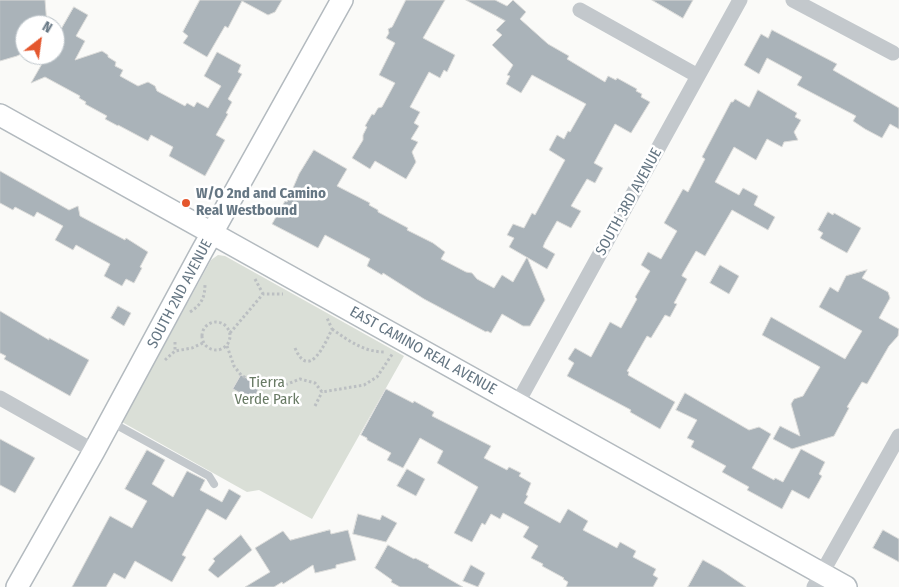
<!DOCTYPE html>
<html>
<head>
<meta charset="utf-8">
<style>
  body { margin:0 }
  #map { position:relative; width:899px; height:587px; overflow:hidden; background:#fafaf8; font-family:"Fira Sans Condensed",sans-serif }
  canvas { display:block }
  .north { position:absolute; left:15px; top:15px; width:50px; height:50px; box-sizing:border-box; background:#fff; border:1px solid #c1c8cd; border-radius:50%; rotate:30deg; font-size:14px; font-weight:700; line-height:20px; text-align:center; color:#657683 }
  .north::after { content:''; display:block; margin:auto; width:18px; height:22px; background:#e4572e; clip-path:polygon(50% 0,100% 100%,50% 72%,0 100%) }
</style>
</head>
<body>
<div id="map">
<canvas width="899" height="587"></canvas>
<div class="north">N</div>
</div>
<script>
const ctx = document.querySelector('canvas').getContext('2d');
ctx.lineJoin = 'round';
function fill(path, color) { ctx.fillStyle = color; ctx.fill(path, 'evenodd'); }
function stroke(path, color, width, dash) { ctx.strokeStyle = color; ctx.lineWidth = width; ctx.lineCap = dash ? 'butt' : 'round'; ctx.setLineDash(dash || []); ctx.stroke(path); }
function write(font, color, halo, rows, align = 'center') {
  ctx.font = font + ' "Fira Sans Condensed",sans-serif'; ctx.lineWidth = 5; ctx.setLineDash([]); ctx.textBaseline = 'middle'; ctx.strokeStyle = halo; ctx.fillStyle = color; for (const [text, x, y, turn = 0] of rows) {
    ctx.save(); ctx.translate(x, y); ctx.rotate((+turn || 0) * Math.PI / 180); ctx.textAlign = isNaN(turn) ? turn : align; if (halo) ctx.strokeText(text, 0, 0); ctx.fillText(text, 0, 0); ctx.restore();
  }
}
fill(new Path2D(`
  M218,255L225,256L404,356L312,519L259,490L247,492L122,422L211,260Z`), '#dadfd7');
const building = new Path2D(`
  M0,0H45L47,25H25V52L17,56L0,61Z
  M200,0H282L275,12L268,15L242,1L228,28L225,26L207,57L183,43L188,36L183,32Z
  M406,0H445L423,38L455,55L447,72L444,70L440,78L429,72L410,107L420,112L414,123L419,126L411,139L418,142L412,152L416,162L406,179L375,161L370,169L352,158L363,140V135L367,127L365,126L372,114L374,115L378,108L382,107L395,83L379,75L395,43L386,38L389,33L388,29L392,27Z
  M466,0H495L507,6L513,0L526,12L520,19L548,44L569,56L567,59L605,82L608,76L616,80L617,78L637,89L636,91L642,94L641,97L650,102L631,133L615,124L594,163L603,168L595,183L587,179L571,206L581,211L571,228L557,221L545,242L543,247L555,254L547,269L509,247L514,238L507,235L513,224L524,228L532,213L535,215L565,160L549,150L557,135L564,139L568,131L570,132L586,104L532,75L521,93L506,84L510,76L507,75L513,65L492,45L502,35L496,30L505,21Z
  M652,0H693L683,18Z
  M74,7L88,15L76,36L85,41L75,60L102,51L108,55V57L116,62L115,66L123,70L120,76L138,86L148,82L155,86L157,91L185,106L187,103L194,107L197,102L208,108L221,86L204,76L217,52L241,65L238,72L242,74L228,99L232,102L226,113L228,114L216,135L225,140L205,176L169,156L173,147L151,135L148,141L118,125V126L105,119L107,116L85,104L86,102L79,98L80,96L45,77L31,83L47,55H55V40Z
  M772,30L837,64L833,70L899,108V129L890,124L882,138L865,129L853,121L856,116L797,85L802,77L767,58L759,74L744,65L761,34L768,38Z
  M758,90L797,113L795,117L801,120L794,132L798,140L784,142L782,147L767,139L756,160L734,147L715,182L739,195L743,188L758,196L754,205L775,217L768,230L732,210L705,256L696,251L682,275V276L687,279L674,303L677,304L670,317L665,315L651,338L647,336L627,371L629,372L628,375L675,402L660,429L630,412L631,410L567,376L574,363L568,359L575,348L591,357L610,322L621,328L637,299L635,297L650,271L641,265L648,252L661,259L677,231L664,223L683,189L688,192L705,159L702,157L731,102H733L735,99L749,107Z
  M314,150L347,169L337,186L370,203L369,205L378,210V212L408,228L407,230L433,243L445,252L441,259L466,272L472,273L477,279L494,288L502,275L513,282L527,257L545,300L530,326H523L502,314L491,333L487,331L486,332L424,299L383,273L382,275L367,266L370,259L325,235L318,248L272,224L285,201L287,202L299,174Z
  M0,171L69,210L78,206L80,216L125,240L126,238L148,252L140,267L142,268L134,283L126,279L122,286L104,276L110,264L76,245L73,250L55,240L63,226L37,212L34,217L15,207L13,210L0,203Z
  M828,212L833,215L834,213L861,228L847,253L820,238L823,233L818,230Z
  M720,265L739,276L729,294L710,283Z
  M867,270L862,278L888,292L890,298L879,318L899,329L898,336L889,346L867,384L862,382L847,407L849,408L834,436L792,449L773,439L780,426L800,436L791,404L794,399L803,396L820,367L762,335L771,317L845,359L862,331L819,307L830,287L838,292L846,276Z
  M118,306L131,313L124,326L111,318Z
  M0,311L49,340V338L89,360L70,396L4,359L6,356L0,353Z
  M241,375L260,386L253,400L233,389Z
  M386,389L413,403L414,401L434,412L432,416L491,446L484,458L507,470L509,467L521,473L519,476L531,483L526,495L528,496L524,503L560,523L568,509L588,521L583,530L617,548L620,542L636,551L633,557L656,569L653,575L658,578L653,587H566L568,582L563,579L564,578L542,566L543,564L531,558L538,546L523,537L529,527L503,513L500,519L491,514L485,525L482,523L472,542L454,533L478,487L437,463L443,451L420,438L403,468L387,460L391,453L367,440V438L361,435Z
  M685,393L749,430L759,427L771,434L752,468L774,480L775,478L783,482L801,449L825,462L819,474L822,476L809,499L792,490L782,509L747,490L749,487L722,472L726,466L691,447L694,441L687,438L697,420L676,410Z
  M0,439L35,458L15,493L0,485Z
  M147,450L165,460L152,484L173,497L187,471L205,480L200,490L222,502L229,489L241,496L226,520L207,509L182,555L186,557L172,582L135,561L125,579L114,573L106,587H72L110,516L132,528L147,501L125,489Z
  M407,469L425,479L416,496L397,486Z
  M358,514L380,520L382,515L397,523L386,542L353,534Z
  M330,530L331,534L348,530L356,560L336,565V568L315,573L313,565L283,584L282,582L274,587H245L270,572L255,548L283,531L290,540Z
  M883,530L899,539V562L873,548Z
  M241,535L252,550L218,578L208,570L215,561L213,559Z
  M388,545L414,559L415,558L429,565L428,567L463,587H400L391,582L392,580L375,568Z
  M703,560L721,570L746,587H688Z
  M471,565L485,573L478,587L463,581Z`);
fill(building, '#aab3b9');
stroke(building, '#dcdcda', 1);
const secondary = new Path2D(`
  M0,115L846,587
  M17,587L94,451L202,251L342,0`);
stroke(secondary, '#b3babf', 24);
stroke(new Path2D(`
  M255,279L263,294
  M190,312C201,305 205,298 205,284
  M202 336a14 14 0 1 1 28 0a14 14 0 1 1-28 0Z
  M332,329C349,341 364,352 385,352
  M230,333L263,294H283
  M175,342V351
  M227,346L234,366L241,375L260,386L285,385L300,379L315,383L322,392L364,385L377,377L393,353
  M295,348C309,381 325,344 332,329L327,318
  M165,360L175,351L192,348L203,343
  M315,406L322,392`), '#bbbfc2', 3, [2.5, 2.5]);
stroke(new Path2D(`
  M111,422L209,476L214,484`), '#c3c8cc', 8);
stroke(new Path2D(`
  M793,0L893,53
  M580,10L698,76
  M0,398L94,451
  M517,404L740,0
  M814,587L899,436`), '#c3c8cc', 15);
stroke(secondary, '#fff', 21);
for (const [x, y, r, color] of [
  [186,203,5,"#e4572e"]
]) { const dot = new Path2D(); dot.arc(x, y, r, 0, 2 * Math.PI); ctx.fillStyle = color; ctx.fill(dot); stroke(dot, '#fff', 2); }
write('bold 15px', '#657683', '#fff', [
  ["W/O 2nd and Camino",196,194],
  ["Real Westbound",196,211]
], 'left');
write('15px', '#657683', '#fff', [
  ["SOUTH 3RD AVENUE",629,202,-61],
  ["SOUTH 2ND AVENUE",180,294,-62],
  ["EAST CAMINO REAL AVENUE",423,351,29]
]);
write('15px', '#687a64', '#fff', [
  ["Tierra",267,383],
  ["Verde Park",267,400]
]);
</script>
</body>
</html>
